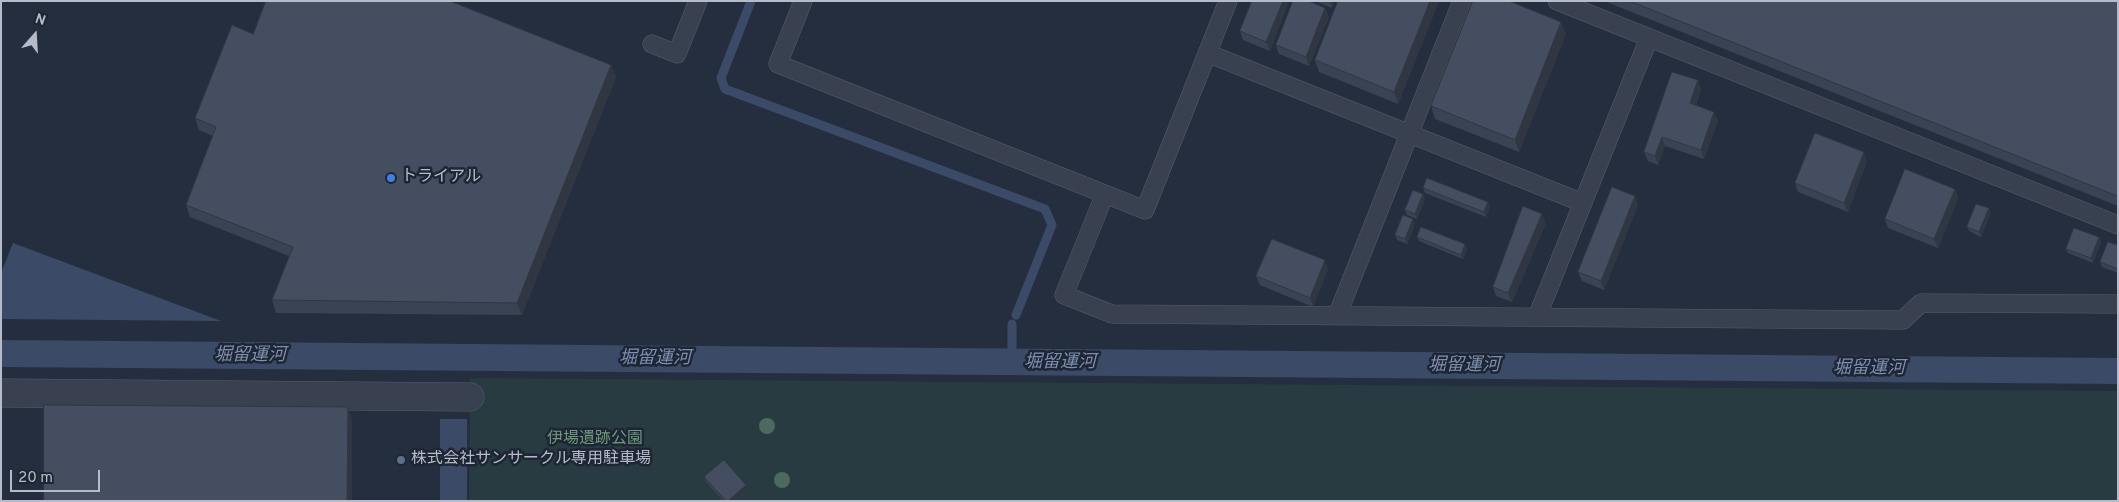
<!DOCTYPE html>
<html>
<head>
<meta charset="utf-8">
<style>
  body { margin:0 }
  #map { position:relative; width:2119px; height:502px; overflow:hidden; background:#252e3e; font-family:Overpass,sans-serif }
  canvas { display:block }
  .frame { position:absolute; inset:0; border:2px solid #b5bbc9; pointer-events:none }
  .north { position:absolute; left:10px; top:10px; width:50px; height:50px; -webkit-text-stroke:4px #1e2534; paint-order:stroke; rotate:19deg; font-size:14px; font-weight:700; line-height:20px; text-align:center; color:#b5bbc9 }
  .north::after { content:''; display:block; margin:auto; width:18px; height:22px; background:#b5bbc9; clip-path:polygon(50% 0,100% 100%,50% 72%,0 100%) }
  .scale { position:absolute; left:10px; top:470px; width:90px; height:22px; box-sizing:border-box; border:2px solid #b5bbc9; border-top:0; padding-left:6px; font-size:15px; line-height:18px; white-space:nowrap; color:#b5bbc9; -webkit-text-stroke:4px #1e2534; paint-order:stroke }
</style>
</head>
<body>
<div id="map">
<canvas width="2119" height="502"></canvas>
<div class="frame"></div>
<div class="north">N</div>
<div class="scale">20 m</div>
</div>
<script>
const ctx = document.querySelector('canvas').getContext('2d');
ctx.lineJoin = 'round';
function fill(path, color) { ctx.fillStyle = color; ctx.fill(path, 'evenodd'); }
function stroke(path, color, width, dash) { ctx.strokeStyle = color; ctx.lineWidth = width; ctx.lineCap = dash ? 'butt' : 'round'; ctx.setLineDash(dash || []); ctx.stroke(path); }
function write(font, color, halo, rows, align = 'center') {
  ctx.font = font + ' Overpass,"Noto Sans JP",sans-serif'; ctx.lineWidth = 5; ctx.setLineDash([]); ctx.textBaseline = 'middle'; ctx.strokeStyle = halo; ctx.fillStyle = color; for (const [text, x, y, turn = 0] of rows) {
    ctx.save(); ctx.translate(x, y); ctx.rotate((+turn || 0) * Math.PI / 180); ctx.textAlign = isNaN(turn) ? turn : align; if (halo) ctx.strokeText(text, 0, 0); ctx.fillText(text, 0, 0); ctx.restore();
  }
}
fill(new Path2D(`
  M470,378L2118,391V501H469Z`), '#273b40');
fill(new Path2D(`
  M13,243L221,321L1,319V273Z
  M1,340L2118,358V384L1,367Z
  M440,419H467V501H440Z`), '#3b4a67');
stroke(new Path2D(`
  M751,1L721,78L725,89L1045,209L1052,225L1016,315
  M1012,359V324`), '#3b4a67', 9);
const lane = new Path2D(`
  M803,1L778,64L1145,210L1228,1
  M1557,1L2118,225
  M652,44L677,54L698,1
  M1207,53L1583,203
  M1105,194L1064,295L1112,314L1903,320L1921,303L2118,304
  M1337,316L1462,1
  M1537,317L1649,38`);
const street = new Path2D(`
  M1,393L470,397`);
stroke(lane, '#575e6c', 19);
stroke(street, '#575e6c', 29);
stroke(lane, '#39404f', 18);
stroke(street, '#39404f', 28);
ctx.fillStyle = '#4d6960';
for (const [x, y] of [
  [767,426],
  [782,480]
]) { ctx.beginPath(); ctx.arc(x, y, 8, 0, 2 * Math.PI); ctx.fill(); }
fill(new Path2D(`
  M1252,1H1289L1270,51L1243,40L1240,31Z
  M1315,1H1335L1332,8Z
  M1338,1H1439L1398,104L1319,72L1315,60Z
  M1604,1H2118V206Z
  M1325,8L1329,17L1309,66L1279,54L1276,45Z
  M253,34L611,65L616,77L522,315L276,313L272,300L289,256L190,217L186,205L213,136L199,130L195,118Z
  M1566,34L1519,152L1435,119L1431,106Z
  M1701,89L1696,105L1718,121L1704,159L1665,146L1658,165L1648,161L1644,152Z
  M1867,161L1848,212L1798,192L1795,183Z
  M1423,188L1488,202L1490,207L1486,217L1425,193Z
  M1955,189L1958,198L1938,248L1888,228L1885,219Z
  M1423,194L1425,199L1417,219L1407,215L1405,210Z
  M1638,205L1604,290L1582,281L1578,272Z
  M1991,213L1981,237L1969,231L1967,227Z
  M1546,223L1512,302L1496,296L1493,287Z
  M1415,224L1407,244L1397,240L1395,235Z
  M1417,237L1465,244L1467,249L1463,259L1419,241Z
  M2099,237L2101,242L2093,263L2068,253L2066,249Z
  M2118,245V273L2102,267L2100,262Z
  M1328,269L1313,307L1260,285L1256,276Z
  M704,477L748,490L735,501H723L706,482Z`), '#3a4353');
fill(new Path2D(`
  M1283,1H1289L1270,51L1266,42Z
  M1330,1H1335L1332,8Z
  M1430,1H1439L1398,104L1394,92Z
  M1325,8L1329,17L1309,66L1306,57Z
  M1561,22L1566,34L1519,152L1515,140Z
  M611,65L616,77L522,315L517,303Z
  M1698,80L1701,89L1693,112L1690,103Z
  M1714,112L1718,121L1704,159L1701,150Z
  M1662,137L1665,146L1658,165L1655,156Z
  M1864,152L1867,161L1848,212L1844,203Z
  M1955,189L1958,198L1938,248L1934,239Z
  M1423,194L1425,199L1417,219L1415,214Z
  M1635,196L1638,205L1604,290L1601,281Z
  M1488,202L1490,207L1486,217L1484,212Z
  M1989,208L1991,213L1981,237L1979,232Z
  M1542,214L1546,223L1512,302L1508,293Z
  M1413,219L1415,224L1407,244L1405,239Z
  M2099,237L2101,242L2093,263L2091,258Z
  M1465,244L1467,249L1463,259L1461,255Z
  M1325,260L1328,269L1313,307L1310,298Z
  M348,407L352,419V501H347Z
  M746,485L748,490L735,501H728Z`), '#303743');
const building = new Path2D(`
  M266,1H450L611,65L517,303L272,300L293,247L186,205L216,127L195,118L232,25L253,34Z
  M1252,1H1283L1266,42L1240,31Z
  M1293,1H1309L1325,8L1306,57L1276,45Z
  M1338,1H1430L1394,92L1315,60Z
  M1473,1H1509L1561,22L1515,140L1431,106Z
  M1630,1H2118V196Z
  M1672,72L1698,80L1690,103L1714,112L1701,150L1662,137L1655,156L1644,152Z
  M1815,133L1864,152L1844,203L1795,183Z
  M1905,169L1955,189L1934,239L1885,219Z
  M1427,178L1488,202L1484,212L1423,188Z
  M1612,187L1635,196L1601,281L1578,272Z
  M1413,190L1423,194L1415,214L1405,210Z
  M1976,204L1989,208L1979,232L1967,227Z
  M1523,206L1542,214L1508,293L1493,287Z
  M1403,215L1413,219L1405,239L1395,235Z
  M1421,227L1465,244L1461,255L1417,237Z
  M2074,228L2099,237L2091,258L2066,249Z
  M1272,239L1325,260L1310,298L1256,276Z
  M2108,242L2118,245V269L2100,262Z
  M44,405L348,407L347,501H44Z
  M724,460L746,485L728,501H726L704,477Z`);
fill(building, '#444e60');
stroke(building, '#303743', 1);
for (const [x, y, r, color] of [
  [391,178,5,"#3f7fe0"],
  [401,460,5,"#5c6f8a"]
]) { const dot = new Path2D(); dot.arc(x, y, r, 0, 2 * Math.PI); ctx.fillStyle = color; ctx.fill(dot); stroke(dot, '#1e2534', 2); }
write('16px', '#b5bbc9', '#1e2534', [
  ["トライアル",401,178],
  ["株式会社サンサークル専用駐車場",411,460]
], 'left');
write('16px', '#6d9a7b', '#1e2534', [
  ["伊場遺跡公園",595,440]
]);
write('italic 18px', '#7d8fb0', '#1e2534', [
  ["堀留運河",250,356],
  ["堀留運河",655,359],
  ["堀留運河",1060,363],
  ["堀留運河",1464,366],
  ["堀留運河",1869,369]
]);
</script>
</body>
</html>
